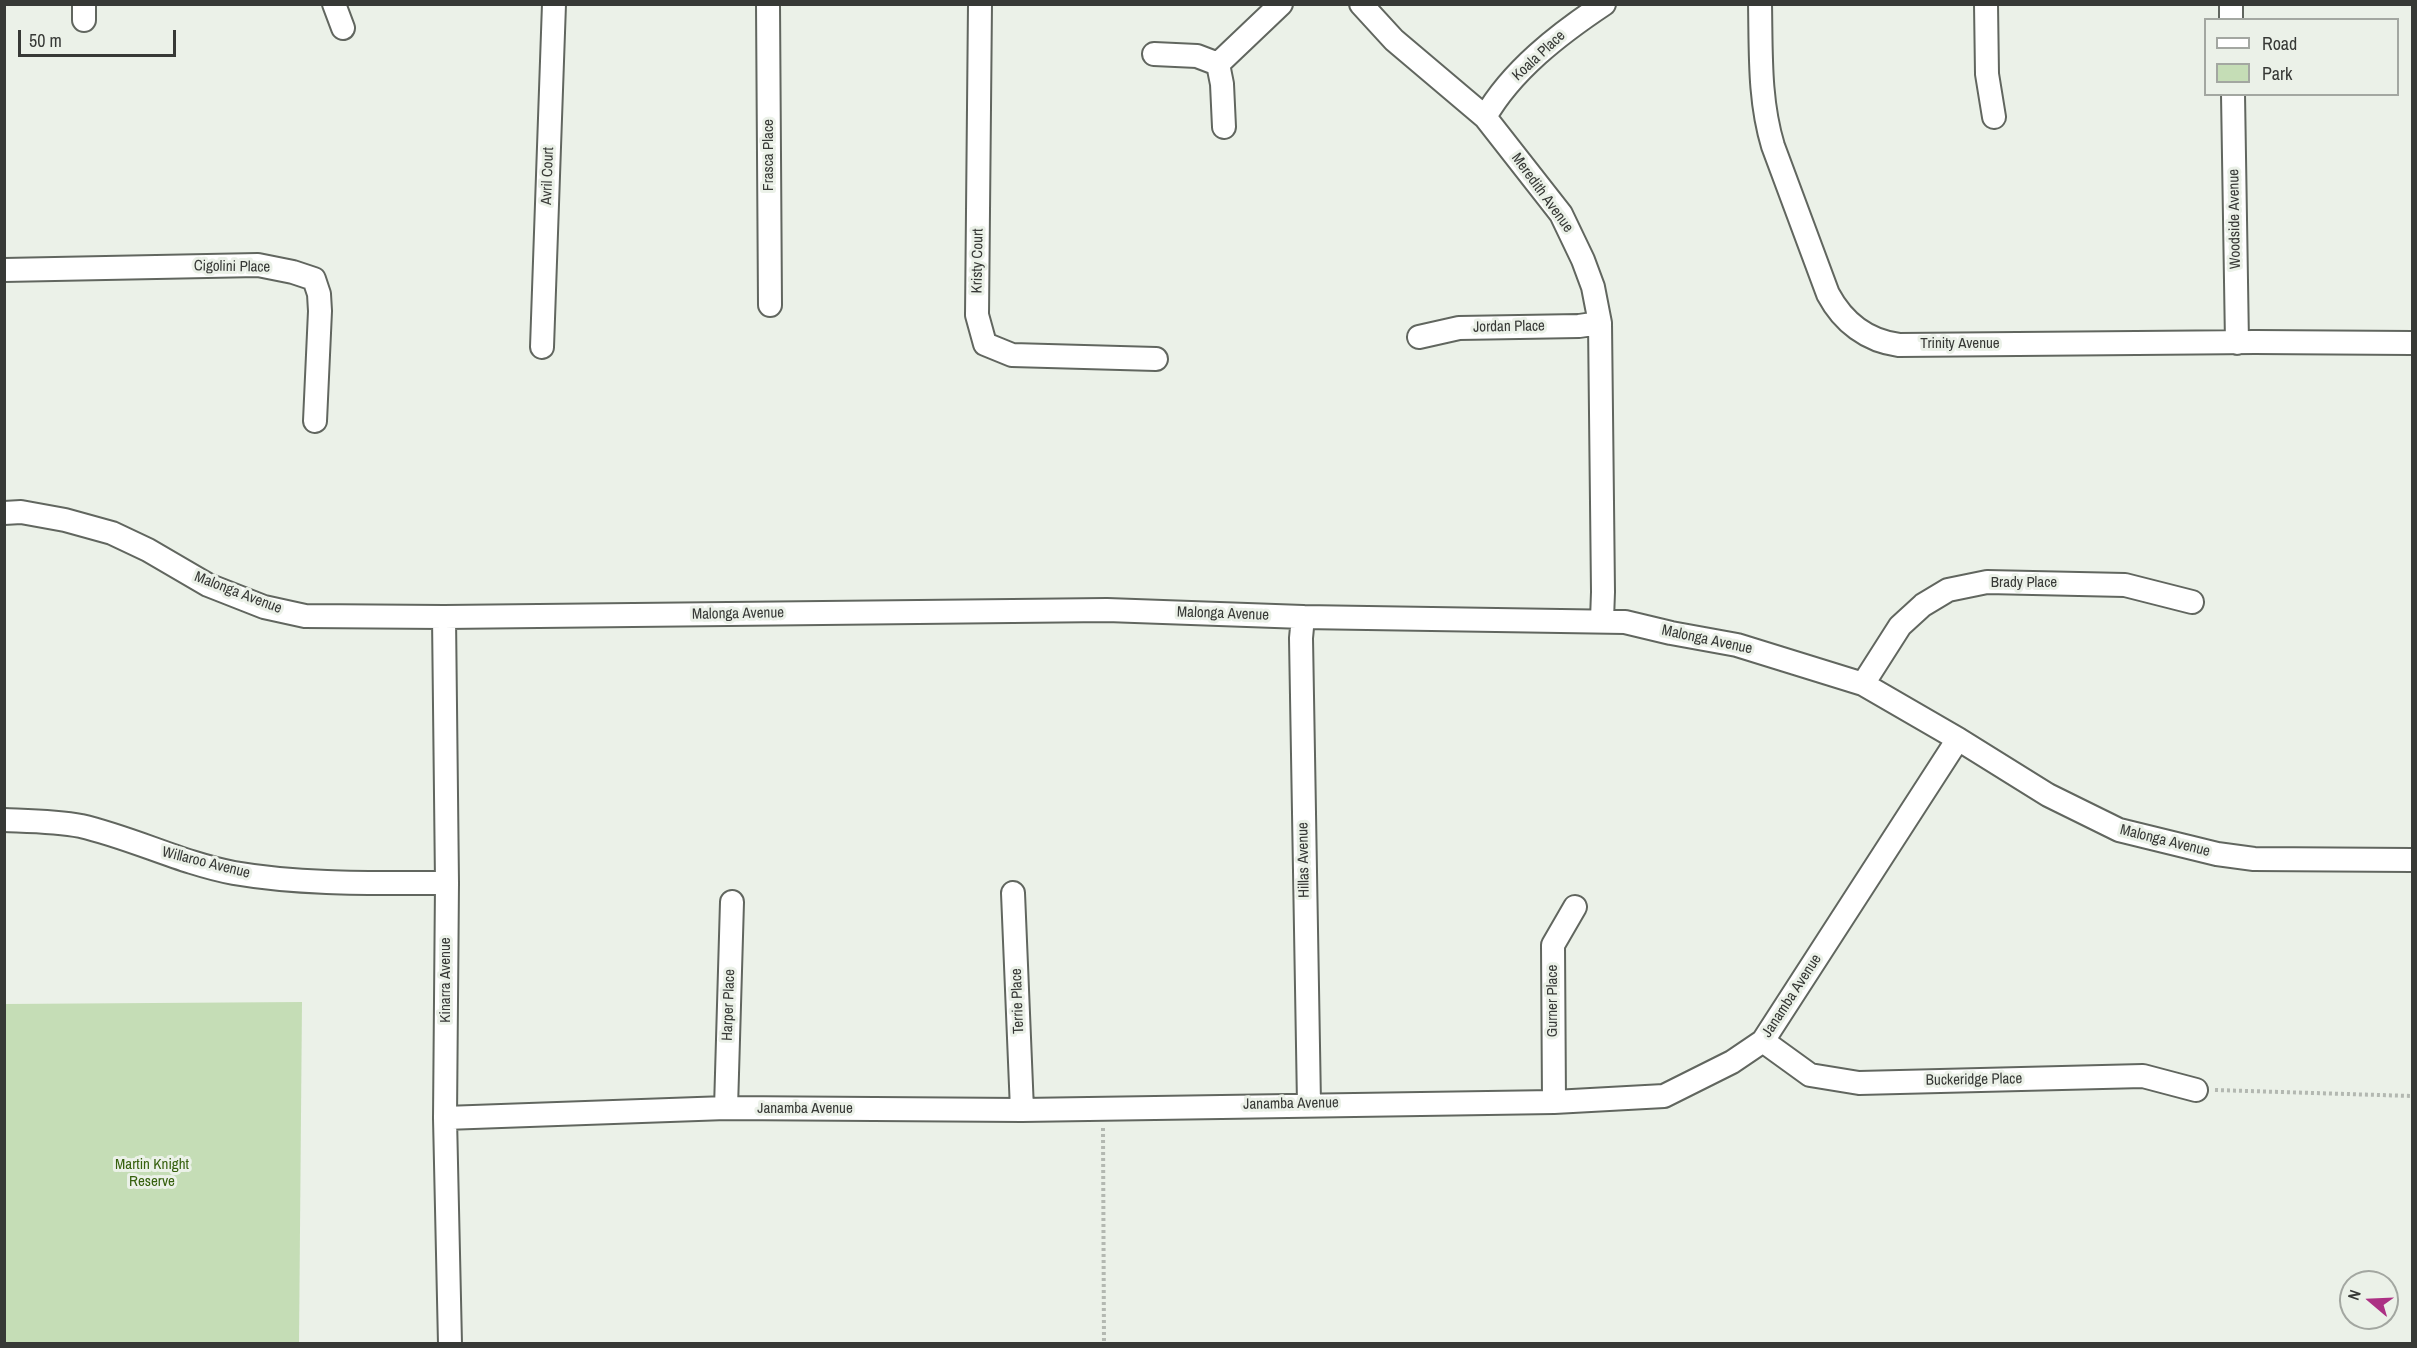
<!DOCTYPE html>
<html>
<head>
<meta charset="utf-8">
<style>
  body { margin:0 }
  #map { position:relative; width:2417px; height:1348px; overflow:hidden; background:#ebf1e8; font-family:"Archivo Narrow",sans-serif }
  canvas { display:block }
  .frame { position:absolute; inset:0; border:6px solid #373936; pointer-events:none }
  .legend { position:absolute; left:2204px; top:18px; width:195px; height:78px; box-sizing:border-box; background:#ebf1e8; border:2px solid #a3a7a1; margin:0; padding:8px 10px; list-style:none; font-size:18px; color:#373936 }
  .legend li { display:flex; align-items:center; gap:12px; height:30px }
  .legend b { width:30px; border:2px solid #a3a7a1 }
  .north { position:absolute; left:2339px; top:1270px; width:60px; height:60px; box-sizing:border-box; background:#ebf1e8; border:2px solid #a3a7a1; border-radius:50%; rotate:289deg; font-size:16px; font-weight:700; line-height:24px; text-align:center; color:#373936 }
  .north::after { content:''; display:block; margin:auto; width:21px; height:27px; background:#ac3184; clip-path:polygon(50% 0,100% 100%,50% 72%,0 100%) }
  .scale { position:absolute; left:18px; top:30px; width:158px; height:27px; box-sizing:border-box; border:3px solid #373936; border-top:0; padding-left:8px; font-size:18px; line-height:21px; white-space:nowrap; color:#373936; -webkit-text-stroke:4px #ebf1e8; paint-order:stroke }
</style>
</head>
<body>
<div id="map">
<canvas width="2417" height="1348"></canvas>
<div class="frame"></div>
<ul class="legend">
<li><b style="height:8px;background:#fff"></b>Road</li>
<li><b style="height:16px;background:#c5ddb6"></b>Park</li>
</ul>
<div class="north">N</div>
<div class="scale">50 m</div>
</div>
<script>
const ctx = document.querySelector('canvas').getContext('2d');
ctx.lineJoin = 'round';
function fill(path, color) { ctx.fillStyle = color; ctx.fill(path, 'evenodd'); }
function stroke(path, color, width, dash) { ctx.strokeStyle = color; ctx.lineWidth = width; ctx.lineCap = dash ? 'butt' : 'round'; ctx.setLineDash(dash || []); ctx.stroke(path); }
function write(font, color, halo, rows, align = 'center') {
  ctx.font = font + ' "Archivo Narrow",sans-serif'; ctx.lineWidth = 6; ctx.setLineDash([]); ctx.textBaseline = 'middle'; ctx.strokeStyle = halo; ctx.fillStyle = color; for (const [text, x, y, turn = 0] of rows) {
    ctx.save(); ctx.translate(x, y); ctx.rotate((+turn || 0) * Math.PI / 180); ctx.textAlign = isNaN(turn) ? turn : align; if (halo) ctx.strokeText(text, 0, 0); ctx.fillText(text, 0, 0); ctx.restore();
  }
}
fill(new Path2D(`
  M302,1002L299,1343H5V1004Z`), '#c5ddb6');
const minor = new Path2D(`
  M84,4V20
  M334,4L343,28
  M768,4L770,305
  M980,4L977,315L985,344L1012,355L1156,359
  M1361,4L1394,40L1485,117L1561,214L1583,260L1593,287L1600,323L1603,592L1602,620
  M1760,4C1761,53 1759,100 1773,146L1828,294C1843,322 1867,341 1899,345L2255,342L2412,343
  M1986,4L1987,74L1994,117
  M2231,4V20
  M1154,54L1197,56L1218,64
  M2233,94L2237,343
  M1485,117C1512,70 1559,34 1604,4
  M1224,127L1222,84L1218,64L1281,4
  M4,270L258,265L293,272L314,279L319,294L320,311L315,421
  M1419,337L1459,328L1579,326L1600,323
  M542,347L554,4
  M4,513L21,512L65,520L112,533L148,550L208,585L264,607L305,616L444,617L1107,610L1303,617L1625,622L1671,633L1737,645L1863,684L1958,739L2048,795L2119,830L2217,854L2254,859L2412,860
  M444,617L447,883L445,1118L450,1344
  M1303,617L1301,638L1309,1104
  M1863,684L1900,626L1923,605L1948,590L1987,582L2125,585L2192,602
  M4,820C30,821 56,821 81,826C133,838 181,863 234,873C304,885 376,883 447,883
  M1013,893L1022,1110
  M1763,1041L1810,1075L1859,1083L2143,1076L2196,1090
  M1554,1102L1553,945L1575,907
  M726,1108L732,902
  M445,1118L726,1108L1022,1110L1554,1102L1664,1096L1732,1062L1763,1041L1958,739`);
stroke(minor, '#61665f', 26);
stroke(new Path2D(`
  M2215,1090L2412,1096
  M1103,1128L1104,1344`), '#b3b8b1', 4, [3, 3]);
stroke(minor, '#fff', 22);
write('15px', '#373936', '#ebf1e8', [
  ["Koala Place",1539,56,-43],
  ["Frasca Place",769,155,-90],
  ["Avril Court",548,176,-88],
  ["Meredith Avenue",1542,193,54],
  ["Woodside Avenue",2235,219,-91],
  ["Kristy Court",978,261,-89],
  ["Cigolini Place",232,267,1],
  ["Jordan Place",1509,327,-1],
  ["Trinity Avenue",1960,344],
  ["Brady Place",2024,583],
  ["Malonga Avenue",238,593,21],
  ["Malonga Avenue",738,614,-1],
  ["Malonga Avenue",1223,614,2],
  ["Malonga Avenue",1707,640,12],
  ["Malonga Avenue",2165,841,14],
  ["Hillas Avenue",1304,860,-91],
  ["Willaroo Avenue",206,863,14],
  ["Kinarra Avenue",446,980,-90],
  ["Janamba Avenue",1792,996,-57],
  ["Terrie Place",1018,1001,-92],
  ["Gurner Place",1553,1001,-90],
  ["Harper Place",729,1005,-88],
  ["Buckeridge Place",1974,1080,-1],
  ["Janamba Avenue",1291,1104,-1],
  ["Janamba Avenue",805,1109]
]);
write('15px', '#37610f', '#ebf1e8', [
  ["Martin Knight",152,1165],
  ["Reserve",152,1182]
]);
</script>
</body>
</html>
